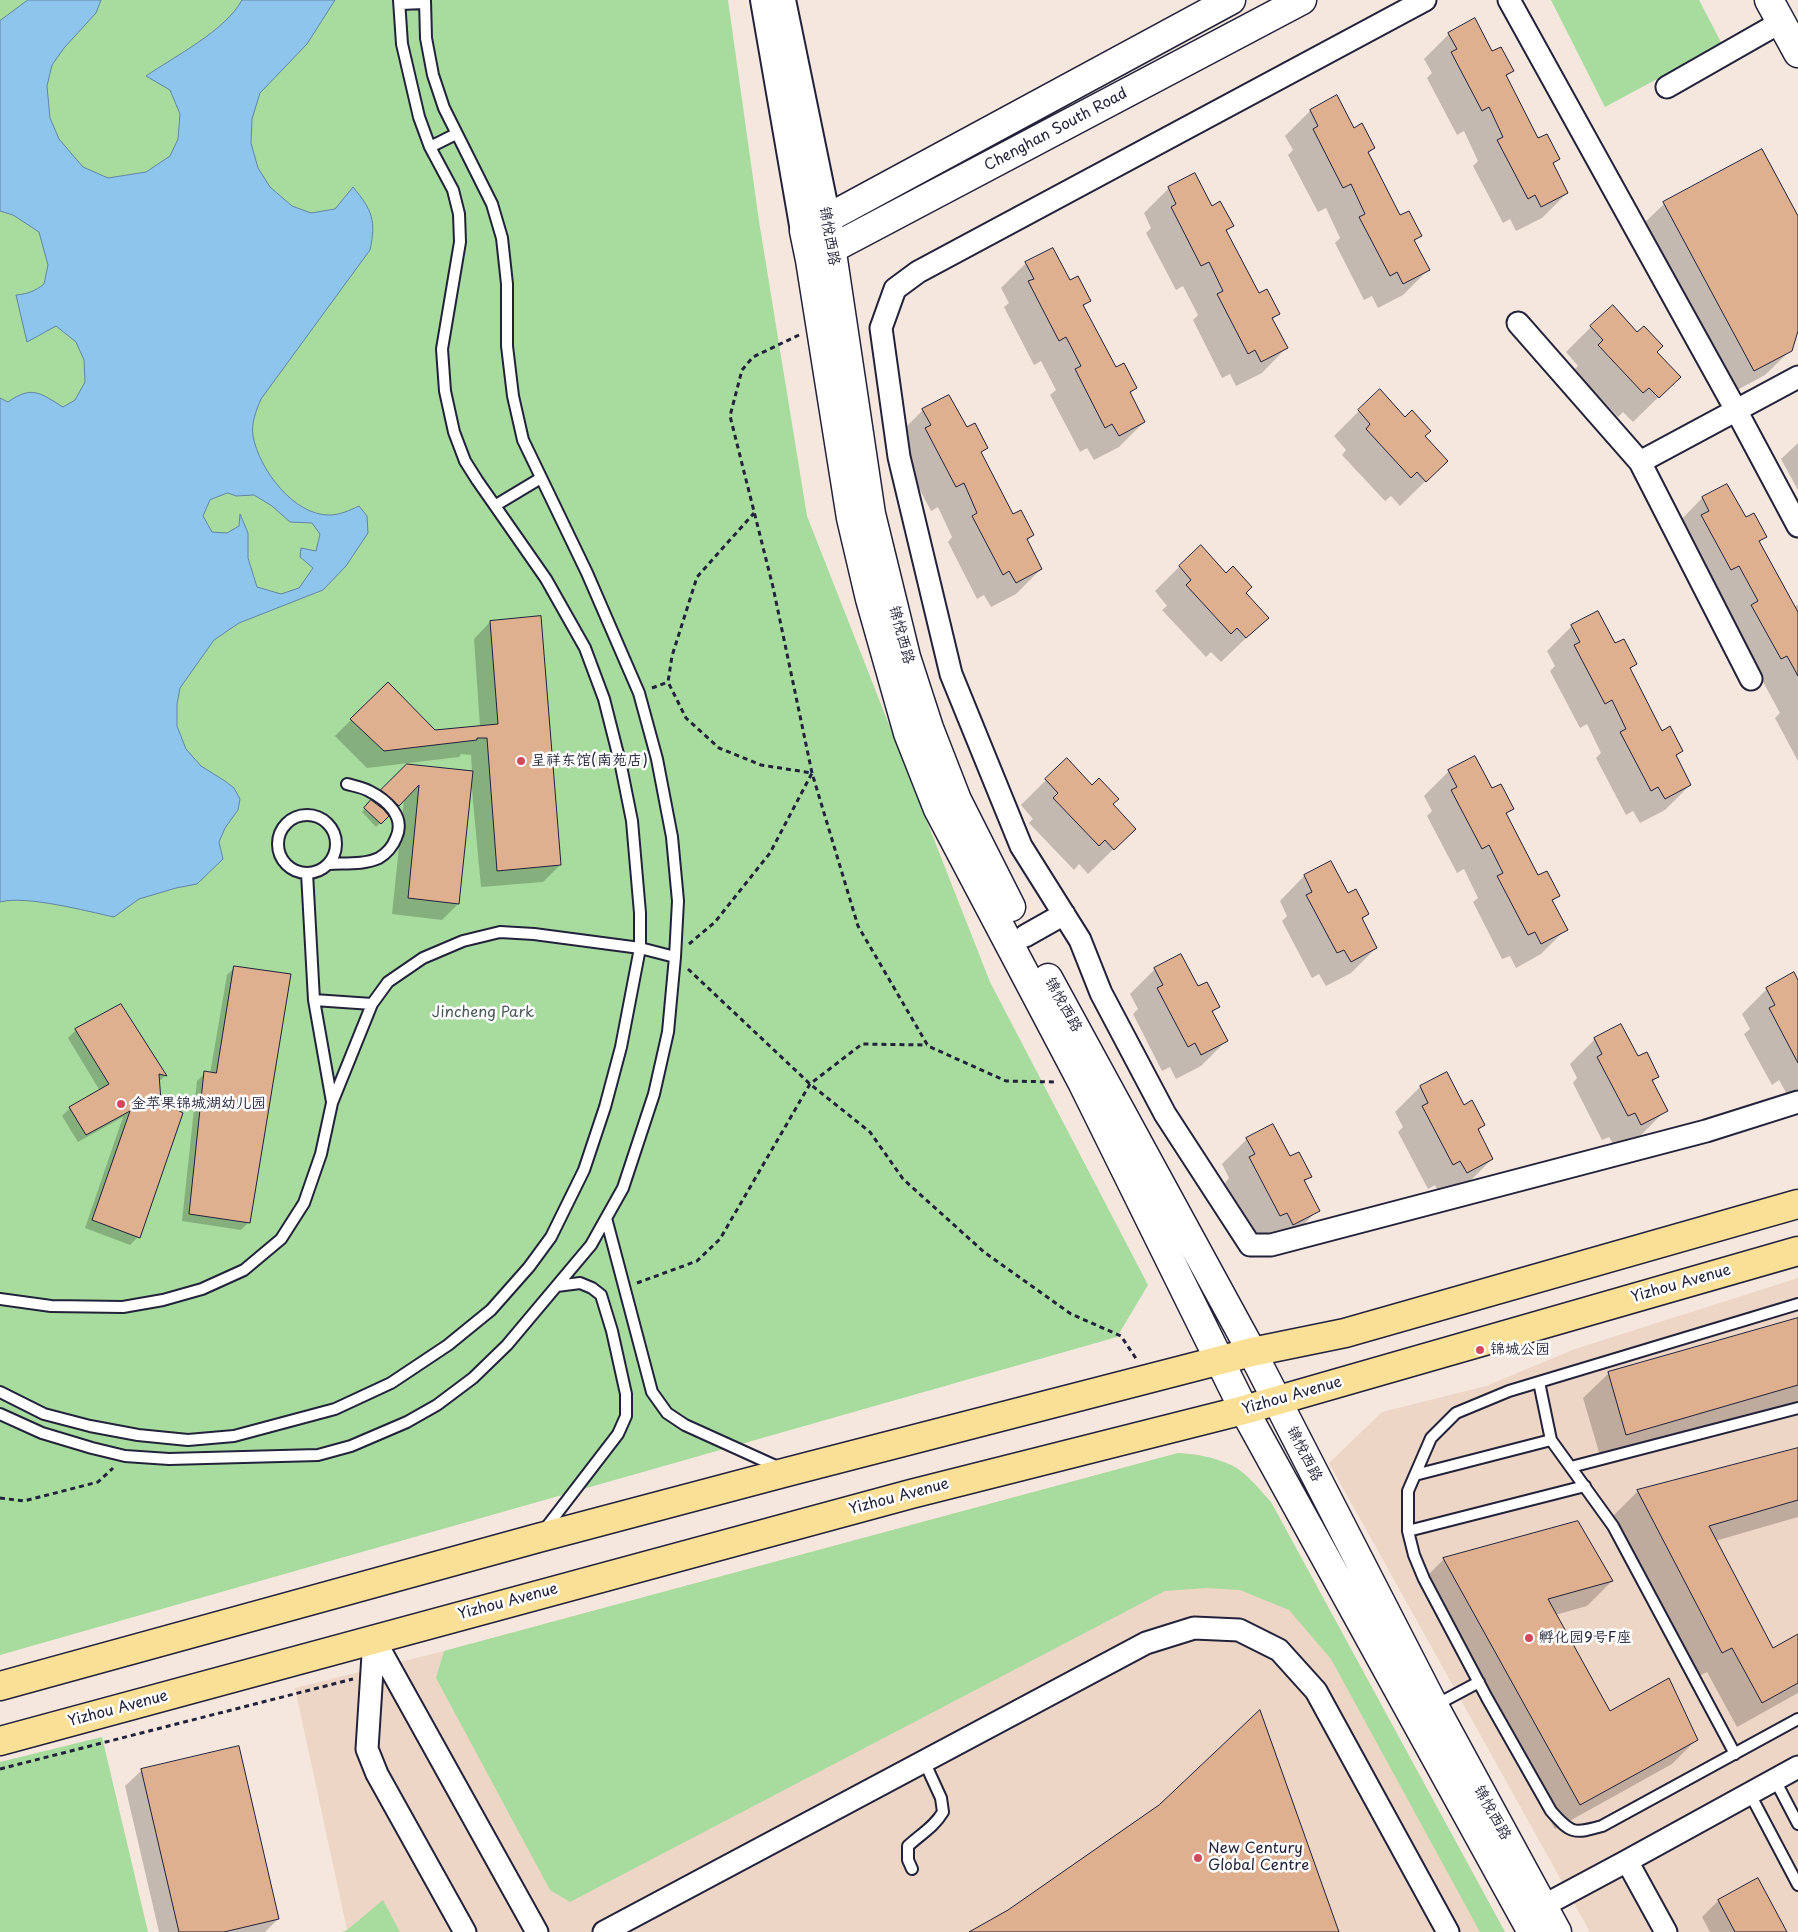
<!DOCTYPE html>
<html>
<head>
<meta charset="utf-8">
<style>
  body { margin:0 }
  canvas { display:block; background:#f5e7dd }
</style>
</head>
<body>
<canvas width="1798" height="1932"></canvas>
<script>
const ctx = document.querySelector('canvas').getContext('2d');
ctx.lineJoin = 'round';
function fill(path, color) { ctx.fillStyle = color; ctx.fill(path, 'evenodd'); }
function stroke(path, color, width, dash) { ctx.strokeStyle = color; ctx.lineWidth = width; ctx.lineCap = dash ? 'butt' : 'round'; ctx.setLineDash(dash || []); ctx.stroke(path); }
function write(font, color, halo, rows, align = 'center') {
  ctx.font = font + ' "Playpen Sans","LXGW WenKai TC",sans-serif'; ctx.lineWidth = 5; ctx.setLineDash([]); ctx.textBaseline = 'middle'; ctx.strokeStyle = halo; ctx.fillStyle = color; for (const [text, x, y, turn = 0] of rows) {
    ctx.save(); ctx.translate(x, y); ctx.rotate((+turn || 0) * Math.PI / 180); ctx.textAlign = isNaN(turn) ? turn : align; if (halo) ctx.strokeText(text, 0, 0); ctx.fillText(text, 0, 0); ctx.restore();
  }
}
fill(new Path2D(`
  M1798,1278V1932H1590L1329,1463L1382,1412L1486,1386L1575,1349Z
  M1178,1453L1200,1455L1232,1465L1253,1482L1271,1502L1505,1932H342L347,1930L295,1688L444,1651Z`), '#eed6c6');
fill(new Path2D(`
  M0,0H728L759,221L807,516L990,982L1148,1285L1117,1337L0,1655Z
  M1551,0H1699L1722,44L1605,107Z
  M1178,1453C1196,1454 1214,1457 1231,1465C1246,1472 1260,1490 1271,1502L1505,1932H1480L1331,1659L1289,1610L1240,1590L1206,1588L1165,1591L570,1902L550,1890L436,1678L444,1651Z
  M102,1737L148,1932H0V1762Z
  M383,1900L400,1932H342L347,1930Z`), '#a7dc9e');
const water = new Path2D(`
  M28,0H101L96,13L64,48L52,65L47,86L50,118L59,139L83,167L108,178L146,172L170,156L178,139L180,114L170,90L146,76C175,56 225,31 242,0H335L307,44L260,93L252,119L251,143L258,168L270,187L292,206L311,213L335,209L353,187C373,211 376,221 370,250L261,399C256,411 251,423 253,436C259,469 294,516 330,515C340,515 350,510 359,506L367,516L368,533L346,566L323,590L239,623L214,640L180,688L177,704V726L186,749L201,766L225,781L234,788L240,799L238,810L225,828L219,842L223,859L197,884L176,888L139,899L114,917C86,911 26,895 0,902V398L8,402C32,385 40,393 63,407L75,400L85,382L84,360L76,342L56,326L27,342L16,295C28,294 35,291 44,284L48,265L39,232L13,215L0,211V21ZM228,493L236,496L254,495L272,506L290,522L312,523L320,534L316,551L301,548L300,557L313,568L299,588L281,594L257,587L248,558V533L240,514L239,526L227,533L212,532L203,516L210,500Z`);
fill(water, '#8ec5ec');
stroke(water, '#6384a5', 1);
fill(new Path2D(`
  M1449,34L1492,53L1512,71L1506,77L1538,140L1559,159L1552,165L1567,193L1542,218L1516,231L1510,219L1503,223L1473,166L1478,161L1464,131L1457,135L1427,78L1432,73L1424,59Z
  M1336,97L1353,130L1374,148L1368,154L1399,217L1420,236L1414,242L1428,270L1403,295L1378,308L1372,296L1364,300L1335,243L1340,238L1326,208L1318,212L1288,155L1293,150L1285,136L1310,111Z
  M1761,151L1798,219V327L1791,350L1765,375L1728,395L1639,228L1664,204Z
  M1169,188L1212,207L1232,226L1226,232L1258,295L1278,314L1272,320L1286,348L1262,373L1236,386L1230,374L1222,378L1193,320L1198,315L1183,286L1176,290L1146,233L1151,228L1144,213Z
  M1026,263L1069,282L1089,301L1083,307L1116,369L1136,388L1130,394L1144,422L1119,447L1094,460L1087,448L1080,452L1050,395L1056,390L1041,361L1034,365L1004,307L1009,303L1001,288Z
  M1591,327L1656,352L1679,377L1633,422L1623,412L1618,417L1574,370L1578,366L1566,352Z
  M923,410L966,429L986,447L980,454L1012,516L1033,535L1027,541L1041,569L1016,594L991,607L984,595L977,599L948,542L952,537L938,507L931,511L901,454L898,435Z
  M1359,411L1423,437L1446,461L1400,506L1391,496L1385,501L1342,455L1346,450L1334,436Z
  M1798,443V490L1781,459Z
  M1727,485L1745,519L1765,536L1759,543L1794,607L1798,605V761L1775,718L1780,713L1762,680L1755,683L1678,523L1702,498Z
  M1180,566L1244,593L1267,618L1221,662L1211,652L1206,657L1162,610L1167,606L1155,591Z
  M490,622L560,865L543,882L481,887L471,780L458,904L442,920L392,914L404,799L376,827L362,812L408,765L472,772L471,755L461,754L459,757L367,768L335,736L388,683L435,731L480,727L474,639Z
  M1572,626L1615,645L1635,664L1629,670L1661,732L1682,751L1675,757L1690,785L1665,810L1640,823L1633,811L1626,815L1596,758L1601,753L1587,724L1580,728L1550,671L1555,666L1547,651Z
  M1449,771L1492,790L1512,809L1506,815L1538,877L1558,896L1552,902L1566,929L1541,954L1516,968L1510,956L1502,959L1473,902L1478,898L1464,869L1457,873L1427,816L1432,811L1424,796Z
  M1046,780L1092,787L1134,829L1088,874L1079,864L1074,870L1029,823L1033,819L1021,805Z
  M1304,876L1347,895L1368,914L1362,920L1376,948L1351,973L1326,986L1319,974L1312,978L1282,921L1287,916L1280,901Z
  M1180,956L1198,988L1218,1007L1212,1013L1226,1041L1201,1066L1176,1079L1170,1067L1162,1071L1133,1014L1138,1009L1130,994L1155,969Z
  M235,967L249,1222L241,1230L182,1221L197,1081L205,1073L210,1074L227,975Z
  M1798,983V1094L1789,1098L1779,1080L1772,1085L1744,1034L1750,1029L1742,1014L1767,989Z
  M76,1030L165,1076L158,1082L138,1237L130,1245L85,1228L123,1117L78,1142L62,1116L70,1108L100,1091L68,1038Z
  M1595,1039L1637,1058L1658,1076L1652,1083L1666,1110L1641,1135L1616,1149L1609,1137L1602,1140L1573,1083L1577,1078L1570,1064Z
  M1446,1074L1463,1106L1484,1125L1478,1131L1492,1159L1467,1184L1441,1197L1435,1185L1428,1189L1398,1132L1403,1127L1395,1112L1420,1087Z
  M1247,1139L1289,1158L1310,1176L1304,1183L1318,1210L1293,1235L1254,1240L1225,1183L1229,1178L1222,1164Z
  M1798,1319V1402L1601,1459L1583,1398L1608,1374Z
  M1798,1449V1517L1715,1541L1772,1650L1798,1635V1693L1737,1727L1707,1672L1697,1677L1613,1516L1638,1491Z
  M1444,1559L1612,1581L1587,1606L1555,1615L1609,1713L1697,1739L1672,1764L1555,1829L1419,1584Z
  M142,1770L278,1919L265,1932H159L125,1786Z
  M1718,1901L1786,1932H1710L1702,1917Z`), '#0003');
const building = new Path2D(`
  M1475,18L1492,51L1501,47L1514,71L1506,75L1538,138L1547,134L1560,159L1553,163L1568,193L1541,207L1535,195L1528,199L1497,140L1503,137L1489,107L1482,111L1451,52L1457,49L1448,33Z
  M1337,95L1354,128L1362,123L1375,148L1368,152L1400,215L1409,211L1422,236L1414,240L1430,270L1403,284L1397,272L1390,276L1359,217L1365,214L1351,184L1343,188L1313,129L1318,126L1310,110Z
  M1762,149L1798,216V331L1792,351L1754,371L1663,202Z
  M1195,173L1212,206L1220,201L1234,226L1226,230L1259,293L1267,289L1280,314L1272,318L1288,348L1261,362L1255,350L1248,354L1217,294L1223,291L1209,262L1201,266L1171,207L1176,204L1168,187Z
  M1053,248L1070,280L1078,276L1091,301L1083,305L1116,367L1124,363L1137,388L1130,392L1145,422L1119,436L1112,424L1105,428L1075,369L1081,366L1066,337L1059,341L1028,281L1034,279L1025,262Z
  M1613,305L1637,332L1644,326L1663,346L1657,352L1681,377L1659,398L1649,388L1643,393L1598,345L1603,340L1590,326Z
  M1380,389L1405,417L1412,410L1431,431L1425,436L1448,461L1426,482L1417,472L1411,478L1366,429L1370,424L1358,410Z
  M949,395L967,427L975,423L988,448L981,452L1013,514L1021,510L1034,535L1027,539L1042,569L1016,583L1009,571L1003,575L972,516L977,513L964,483L956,487L925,428L931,425L922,409Z
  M1727,484L1746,517L1754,513L1767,537L1759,541L1798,612V676L1787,656L1781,659L1751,605L1758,601L1739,566L1731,570L1701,515L1709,511L1702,497Z
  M1201,545L1226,573L1233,566L1252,587L1246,593L1269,618L1246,638L1237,628L1231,634L1186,585L1191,580L1179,566Z
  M1598,611L1615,643L1624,639L1637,664L1630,668L1662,731L1670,726L1683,751L1676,755L1691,785L1665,799L1658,787L1651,791L1620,732L1626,729L1612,700L1605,704L1574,645L1580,642L1571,625Z
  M541,616L561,865L497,871L487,738H477V740L384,751L350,719L388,682L435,730L498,724L490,621Z
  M1475,756L1492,788L1501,784L1514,809L1506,813L1538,875L1547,871L1560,896L1552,900L1568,930L1541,944L1535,932L1528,935L1497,876L1503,873L1489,845L1482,849L1451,790L1457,787L1448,770Z
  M1067,758L1092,785L1099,778L1119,799L1113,804L1136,829L1114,850L1105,840L1099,846L1053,798L1058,793L1045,779Z
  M407,764L473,771L459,904L408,898L419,785L399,806L381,790Z
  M371,800L383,809L389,816L381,824L364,808Z
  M1331,861L1348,893L1356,889L1369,914L1362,918L1377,948L1351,962L1344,950L1337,953L1306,895L1312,892L1304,875Z
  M1181,954L1198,986L1207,982L1220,1007L1212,1011L1228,1041L1201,1055L1195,1043L1188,1047L1157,988L1163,985L1154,968Z
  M234,966L291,974L250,1223L189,1214L204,1071L216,1073Z
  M1794,972L1798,980V1063L1769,1008L1775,1005L1766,988Z
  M121,1004L167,1076L159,1074L161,1101L183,1113L140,1238L92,1220L130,1111L86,1135L69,1107L109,1084L75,1029Z
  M1621,1024L1638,1056L1647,1052L1659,1077L1652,1080L1668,1111L1641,1125L1635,1113L1628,1116L1597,1057L1602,1054L1594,1038Z
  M1447,1072L1464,1105L1472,1100L1485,1125L1478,1129L1493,1159L1467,1173L1460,1161L1453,1165L1422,1106L1428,1103L1420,1086Z
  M1273,1124L1290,1156L1299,1152L1312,1177L1304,1180L1320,1211L1293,1225L1287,1213L1280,1216L1249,1157L1255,1154L1246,1138Z
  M1798,1318V1385L1626,1435L1608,1372Z
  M1798,1448V1500L1709,1526L1773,1648L1798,1634V1683L1762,1703L1732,1648L1722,1653L1637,1490Z
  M1578,1521L1613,1581L1548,1599L1610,1711L1669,1678L1698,1740L1580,1805L1443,1558Z
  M1260,1710L1339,1932H969L1008,1910L1159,1805Z
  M239,1746L279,1919L224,1932H179L141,1769Z
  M1758,1878L1787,1932H1735L1718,1900Z`);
fill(building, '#deb08f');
stroke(building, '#22223b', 1);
const service = new Path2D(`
  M400,4L425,3
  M430,147L456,134
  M496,505L541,478
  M278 844a29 29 0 1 1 58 0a29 29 0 1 1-58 0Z
  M329,864C344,863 364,865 379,858C386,854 393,846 396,838C406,817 387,800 369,791C362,787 354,786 347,784
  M307,873L314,1000L332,1102
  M314,1000L372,1004
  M606,1218L652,1392L667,1413L685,1425L780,1468
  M0,1299L51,1306L123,1307L163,1300L202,1289L244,1270L281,1239L304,1203L321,1154L332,1103L372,1004L388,982L423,958L463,941L500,932L534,934L640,948L675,957
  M1798,1304L1509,1391L1456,1413L1431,1438L1408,1491V1531L1414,1555L1424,1579L1487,1698L1551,1811C1571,1834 1574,1834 1602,1826L1798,1719
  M1539,1382L1551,1440L1613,1526L1735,1754
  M0,1392L44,1414L90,1426L138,1435L188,1440L234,1436L335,1409L391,1383L448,1345L491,1310L529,1267L551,1237L584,1170L605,1107L621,1047L640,948V913L632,821L621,766L604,699L585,648L546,579L477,480L465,461L454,432L445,391L442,349L460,242L459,214L453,190L430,147L419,117L402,44L399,0
  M0,1414L42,1433L92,1448L125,1456L169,1459L318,1455L351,1446L407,1422L437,1405L473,1378L507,1345L591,1245L623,1188L654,1094L668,1032L675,957L678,901L672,837L657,759L639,693L587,573L523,440L513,396L507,346V284L502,238L492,204L444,108L433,75L426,38L425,0
  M1571,1467L1798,1408
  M1415,1475L1551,1440
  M545,1529L618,1434L626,1416V1394L612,1331L601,1295L592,1288L580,1283L557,1286
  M1408,1531L1585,1486
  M1434,1706L1479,1682
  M1775,1780L1798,1824
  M1750,1794L1798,1885
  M912,1869L908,1860V1846C921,1834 934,1827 943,1812L941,1798L924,1761`);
const minor = new Path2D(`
  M1425,0L918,272L895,289L881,328L899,457L951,674L1021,846L1080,940L1101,993L1165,1114L1250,1245H1271L1706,1131L1798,1102
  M1509,0L1736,410L1798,526
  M1667,87L1781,22
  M1518,323L1640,462L1798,377
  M1640,462L1751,679
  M1025,936L1064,914
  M374,1639L537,1932
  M374,1639L367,1749L377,1774L465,1932
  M1543,1906L1627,1861
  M604,1932L1146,1643L1194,1628L1239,1630L1279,1650L1316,1691L1448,1932
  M1666,1932L1627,1861L1798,1767`);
const tertiary = new Path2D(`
  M764,0L804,231
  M782,0L827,219`);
const secondary = new Path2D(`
  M1231,0L804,231L810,260L851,518L870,599L908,733L938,809L1082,1082L1244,1410L1532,1932
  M1769,0L1798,53
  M827,219L871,514L906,657L929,728L957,800L1011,907
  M816,257L1302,0
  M1048,978L1252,1352L1434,1706L1557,1932`);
const primary = new Path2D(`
  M0,1686L538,1538L787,1472L1252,1352L1345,1333L1798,1204
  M0,1741L911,1494L1244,1410L1798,1251`);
stroke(service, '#22223b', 14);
stroke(minor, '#22223b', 25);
stroke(tertiary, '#22223b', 30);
stroke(secondary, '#22223b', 31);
stroke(primary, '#22223b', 31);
stroke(new Path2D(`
  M799,335L753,357L742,370L730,416L773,587L812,773L858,926L928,1046L1006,1081L1056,1082
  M652,688L668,682
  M689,944L715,922L770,853L812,773L761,765L719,748L686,718L668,682L672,656L697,577L754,513
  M688,969L810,1084L870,1132L903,1179L984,1252L1071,1314L1121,1336L1137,1360
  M637,1283L697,1261L720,1239L810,1084L862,1044L927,1045
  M0,1498L24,1501L98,1482L113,1468
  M0,1769L353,1679`), '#22223b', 3, [5, 4]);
stroke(service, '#fff', 10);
stroke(minor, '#fff', 21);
stroke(tertiary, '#fff', 26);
stroke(secondary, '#fff', 28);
stroke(primary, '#fadf96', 28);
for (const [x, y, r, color] of [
  [521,761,5,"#d1495b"],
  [121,1104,5,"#d1495b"],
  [1480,1350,5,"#d1495b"],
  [1529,1638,5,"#d1495b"],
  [1198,1858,5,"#d1495b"]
]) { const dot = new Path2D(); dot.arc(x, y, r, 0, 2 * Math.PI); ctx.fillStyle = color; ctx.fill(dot); stroke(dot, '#fff', 2); }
write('15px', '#22223b', '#fff', [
  ["Chenghan South Road",1056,130,-28],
  ["锦悦西路",829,236,80],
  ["锦悦西路",901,635,75],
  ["锦悦西路",1063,1005,61],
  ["Yizhou Avenue",1681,1284,-16],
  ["Yizhou Avenue",1292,1396,-16],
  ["锦悦西路",1304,1454,63],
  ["Yizhou Avenue",899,1497,-15],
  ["Yizhou Avenue",508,1602,-15],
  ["Yizhou Avenue",118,1709,-15],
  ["锦悦西路",1492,1813,61]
]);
write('15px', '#22223b', '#fff', [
  ["呈祥东馆(南苑店)",531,761],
  ["金苹果锦城湖幼儿园",131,1104],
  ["锦城公园",1490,1350],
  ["孵化园9号F座",1539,1638],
  ["New Century",1208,1849],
  ["Global Centre",1208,1866]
], 'left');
write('15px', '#4a5a59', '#fff', [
  ["Jincheng Park",483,1013]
]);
</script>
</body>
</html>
